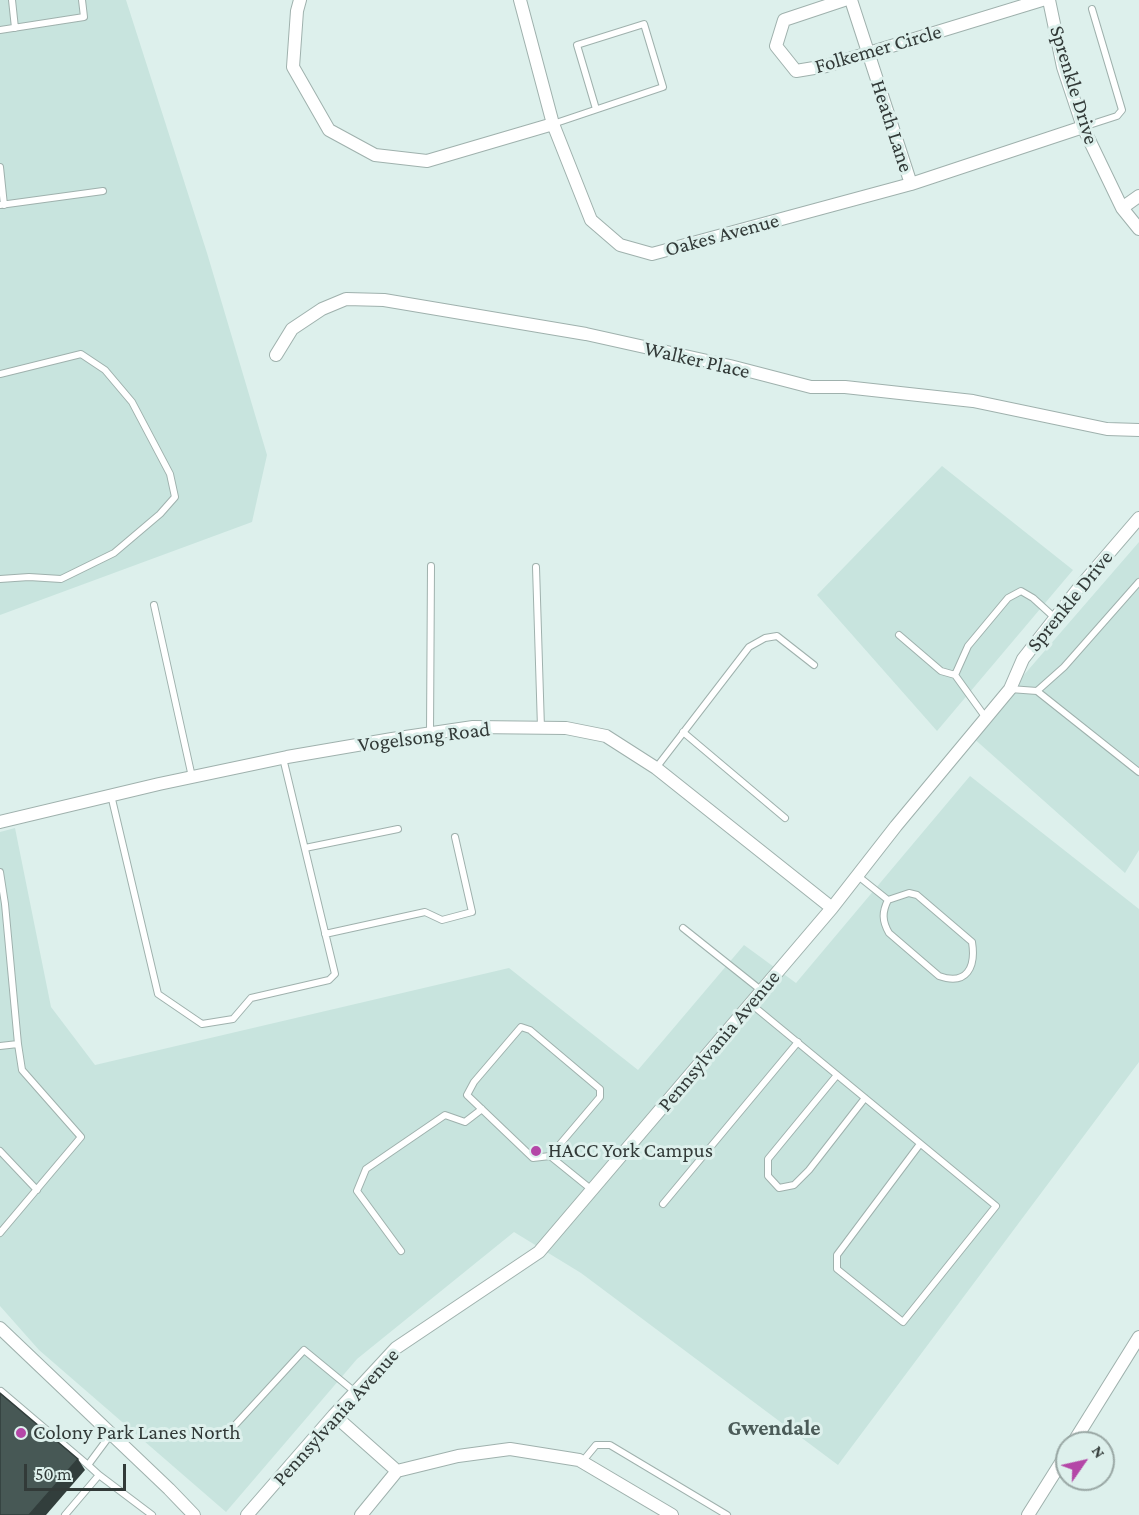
<!DOCTYPE html>
<html>
<head>
<meta charset="utf-8">
<style>
  body { margin:0 }
  #map { position:relative; width:1139px; height:1515px; overflow:hidden; background:#ddf0ec; font-family:"Crimson Pro",serif }
  canvas { display:block }
  .north { position:absolute; left:1055px; top:1431px; width:60px; height:60px; box-sizing:border-box; background:#ddf0ec; border:2px solid #99a7a4; border-radius:50%; rotate:56deg; font-size:16px; font-weight:700; line-height:24px; text-align:center; color:#323a38 }
  .north::after { content:''; display:block; margin:auto; width:21px; height:27px; background:#b447a7; clip-path:polygon(50% 0,100% 100%,50% 72%,0 100%) }
  .scale { position:absolute; left:24px; top:1464px; width:102px; height:27px; box-sizing:border-box; border:3px solid #323a38; border-top:0; padding-left:8px; font-size:18px; line-height:21px; white-space:nowrap; color:#323a38; -webkit-text-stroke:4px #ddf0ec; paint-order:stroke }
</style>
</head>
<body>
<div id="map">
<canvas width="1139" height="1515"></canvas>
<div class="north">N</div>
<div class="scale">50 m</div>
</div>
<script>
const ctx = document.querySelector('canvas').getContext('2d');
ctx.lineJoin = 'round';
function fill(path, color) { ctx.fillStyle = color; ctx.fill(path, 'evenodd'); }
function stroke(path, color, width, dash) { ctx.strokeStyle = color; ctx.lineWidth = width; ctx.lineCap = dash ? 'butt' : 'round'; ctx.setLineDash(dash || []); ctx.stroke(path); }
function write(font, color, halo, rows, align = 'center') {
  ctx.font = font + ' "Crimson Pro",serif'; ctx.lineWidth = 6; ctx.setLineDash([]); ctx.textBaseline = 'middle'; ctx.strokeStyle = halo; ctx.fillStyle = color; for (const [text, x, y, turn = 0] of rows) {
    ctx.save(); ctx.translate(x, y); ctx.rotate((+turn || 0) * Math.PI / 180); ctx.textAlign = isNaN(turn) ? turn : align; if (halo) ctx.strokeText(text, 0, 0); ctx.fillText(text, 0, 0); ctx.restore();
  }
}
fill(new Path2D(`
  M0,0H126L207,253L267,455L252,522L0,615Z
  M942,466L1073,570L937,731L817,595Z
  M1139,542V850L1125,873L971,736Z
  M970,776L1139,909V1062L838,1465L581,1273L514,1232L357,1359L226,1512L39,1350L0,1306V832L15,828L51,1007L95,1065L509,968L638,1070L744,945L796,983Z`), '#c8e4de');
const service = new Path2D(`
  M12,0L15,28
  M0,30L84,17L82,0
  M553,124L663,87L644,24L577,45L596,109
  M1083,127L1117,116L1122,110L1092,9
  M0,167L4,205
  M0,205L103,191
  M0,374L81,354L105,370L132,402L170,474L175,497L160,514L114,553L61,579L29,577L0,579
  M536,567L541,728
  M154,605L192,777
  M899,635L941,671L955,675
  M1010,689L1037,691L1064,667L1139,582
  M1037,691L1139,772
  M986,718L955,675L968,646L1008,598L1021,591L1033,598L1055,618
  M683,732L785,818
  M430,733L431,566
  M656,768L749,647L765,638L777,636L814,665
  M111,795L158,994L202,1024L233,1019L251,998L329,980L335,974L283,758
  M305,848L398,829
  M0,872L5,904L18,1044L0,1046
  M858,876L888,900L909,893L917,895L972,942C976,967 967,986 939,976L889,933C882,921 882,912 888,900
  M683,928L762,991
  M325,934L425,912L442,920L472,912L455,837
  M751,1004L996,1206L903,1322L837,1269V1255L920,1144
  M837,1075L768,1159V1176L779,1188L794,1185L809,1170L865,1098
  M0,1151L37,1190
  M550,1156L600,1097V1089L530,1030L521,1027L474,1082L467,1095L533,1158L550,1156L592,1190
  M663,1204L798,1042
  M0,1233L81,1137L22,1070L18,1044
  M401,1251L357,1191L366,1169L445,1115L465,1122L482,1109
  M1,1391L88,1465
  M111,1434L88,1465L99,1475L152,1515
  M225,1436L304,1350L355,1392
  M582,1462L596,1445H610L727,1515
  M65,1515L99,1475`);
const minor = new Path2D(`
  M300,0L297,11L293,67L329,130L375,155L427,161L553,124
  M520,0L553,124L591,220L620,245L652,254L911,184L1083,127
  M844,0L784,20L776,46L796,71L826,66L1042,0
  M851,0L911,184
  M1049,0L1063,67L1083,127L1122,208L1139,229
  M1122,208L1139,196
  M276,355L292,329L322,309L346,299L384,300L586,334L730,366L811,387H845L973,401L1107,429L1139,430
  M0,822L159,784L287,757L392,739L473,727L566,728L606,736L656,768L832,908
  M0,1328L169,1489L194,1515
  M334,1415L397,1471
  M1073,1443L1139,1337
  M247,1515L334,1415L396,1348L539,1252L832,908L896,826L1010,689L1023,659L1078,589L1139,518
  M361,1515L397,1471L458,1456L510,1449L579,1460L672,1515
  M1028,1515L1067,1453`);
stroke(service, '#9fb1ad', 8);
stroke(minor, '#9fb1ad', 14);
stroke(service, '#fff', 6);
stroke(minor, '#fff', 12);
fill(new Path2D(`
  M78,1459L85,1470L46,1515H29Z`), '#323e3c');
const building = new Path2D(`
  M0,1393L78,1459L29,1515H0Z`);
fill(building, '#475855');
stroke(building, '#323e3c', 1.5);
for (const [x, y, r, color] of [
  [536,1151,6,"#b447a7"],
  [21,1433,6,"#b447a7"]
]) { const dot = new Path2D(); dot.arc(x, y, r, 0, 2 * Math.PI); ctx.fillStyle = color; ctx.fill(dot); stroke(dot, '#ddf0ec', 2); }
write('21px', '#323a38', '#ddf0ec', [
  ["Folkemer Circle",878,49,-16],
  ["Sprenkle Drive",1074,85,73],
  ["Heath Lane",892,126,72],
  ["Oakes Avenue",722,235,-15],
  ["Walker Place",697,360,13],
  ["Sprenkle Drive",1070,601,-51],
  ["Vogelsong Road",424,737,-7],
  ["Pennsylvania Avenue",719,1041,-50],
  ["Pennsylvania Avenue",336,1417,-48]
]);
write('21px', '#323a38', '#ddf0ec', [
  ["HACC York Campus",548,1151],
  ["Colony Park Lanes North",33,1433]
], 'left');
write('bold 22px', '#4b5b58', '#ddf0ec', [
  ["Gwendale",774,1428]
]);
</script>
</body>
</html>
